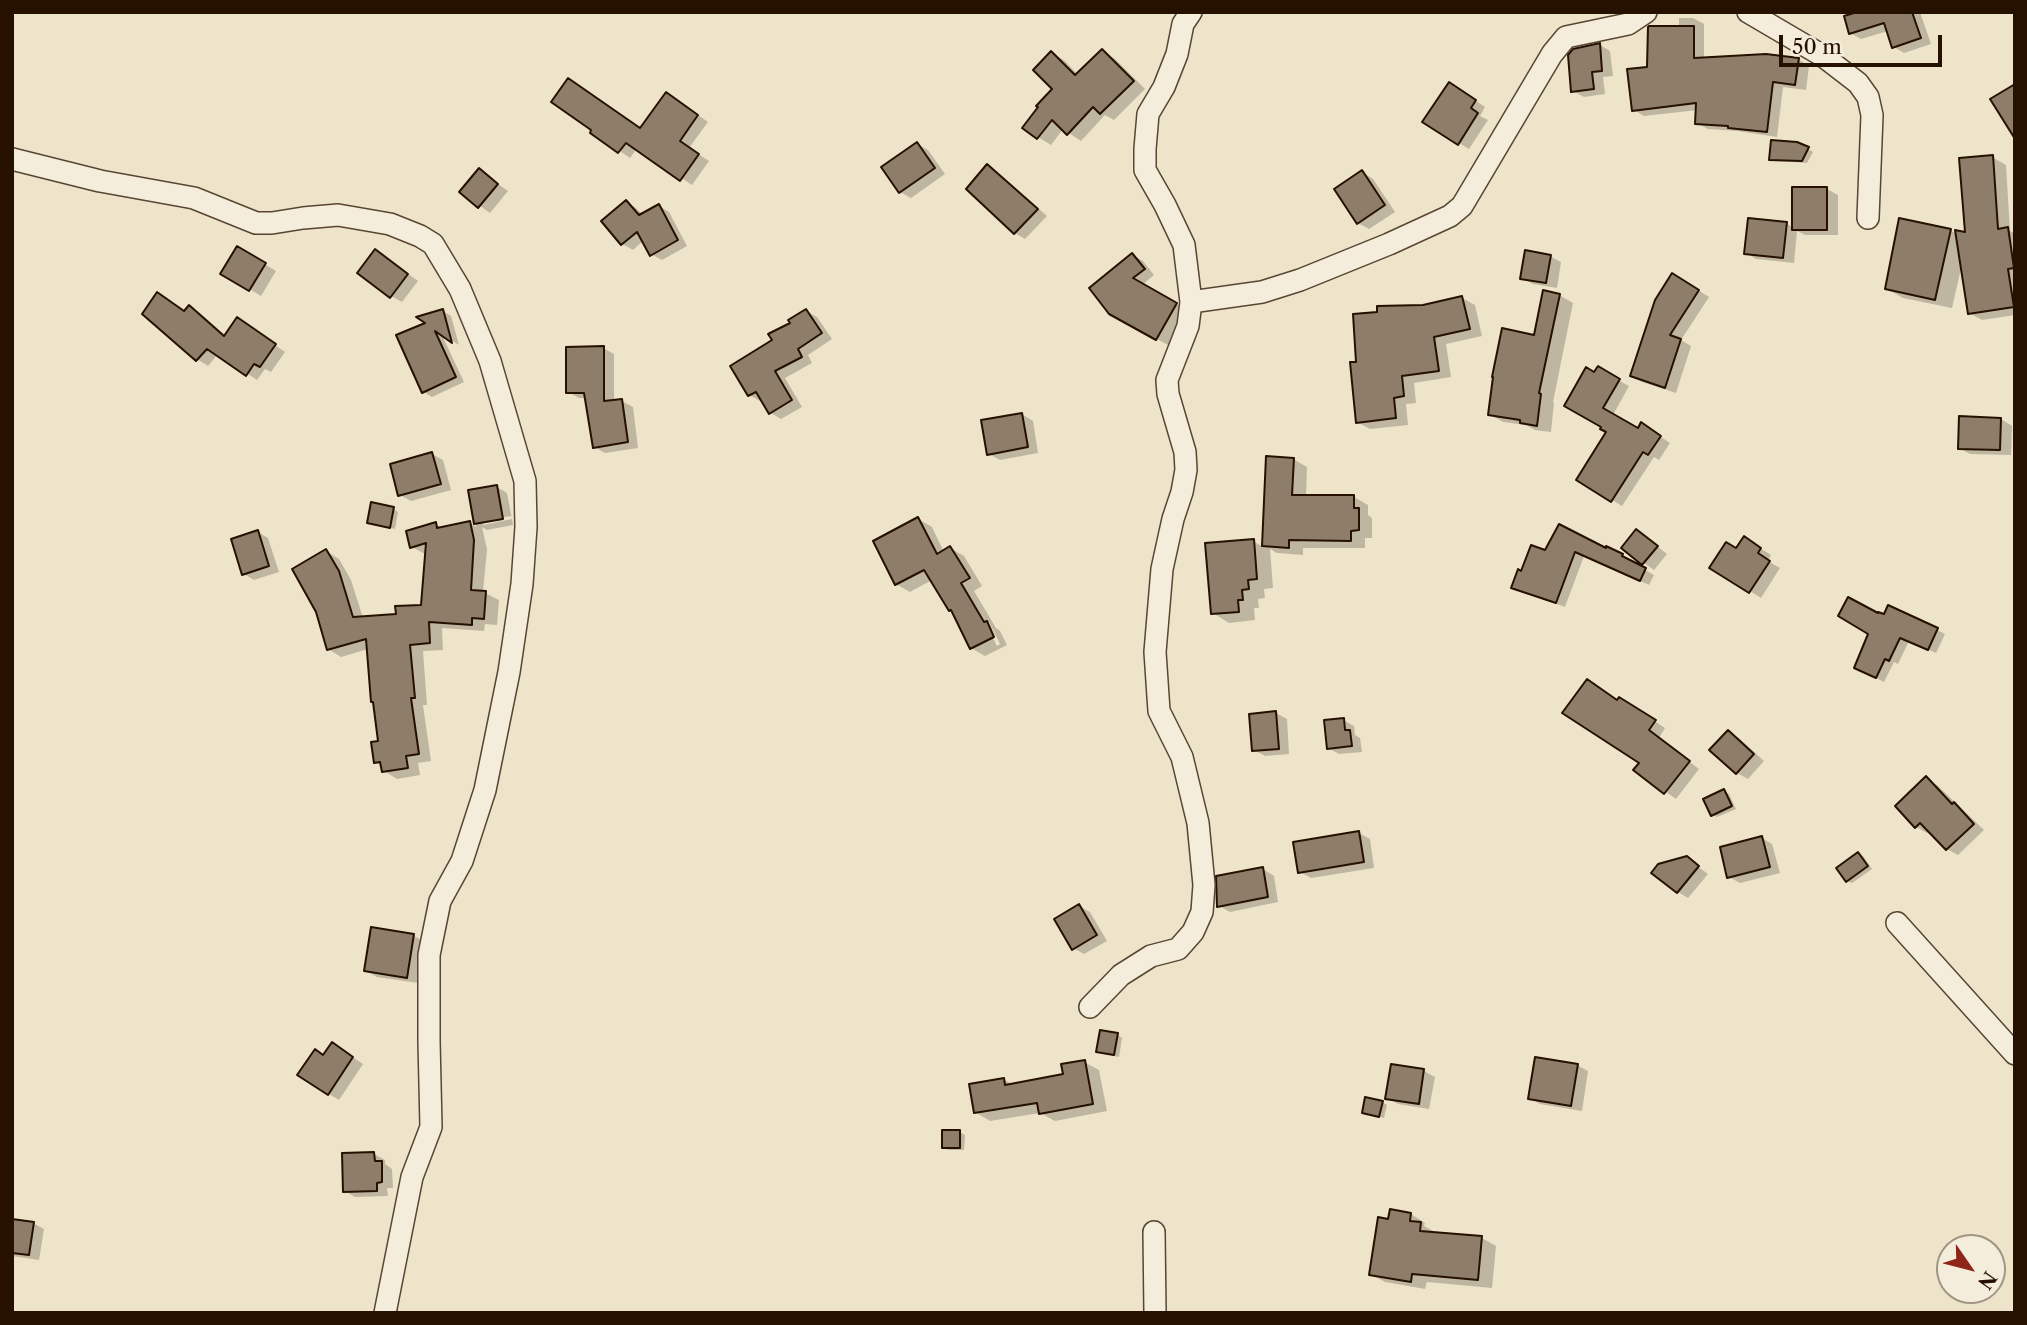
<!DOCTYPE html>
<html>
<head>
<meta charset="utf-8">
<style>
  body { margin:0 }
  #map { position:relative; width:2027px; height:1325px; overflow:hidden; background:#eee4c9; font-family:"Libre Caslon Text",serif }
  canvas { display:block }
  .frame { position:absolute; inset:0; border:14px solid #261000; pointer-events:none }
  .north { position:absolute; left:1936px; top:1234px; width:70px; height:70px; box-sizing:border-box; background:#f4eddc; border:2px solid #a29584; border-radius:50%; rotate:125deg; font-size:19px; font-weight:700; line-height:28px; text-align:center; color:#261000 }
  .north::after { content:''; display:block; margin:auto; width:24px; height:32px; background:#8f2418; clip-path:polygon(50% 0,100% 100%,50% 72%,0 100%) }
  .scale { position:absolute; left:1779px; top:35px; width:163px; height:32px; box-sizing:border-box; border:4px solid #261000; border-top:0; padding-left:9px; font-size:21px; line-height:24px; white-space:nowrap; color:#261000; -webkit-text-stroke:5px #f4eddc; paint-order:stroke }
</style>
</head>
<body>
<div id="map">
<canvas width="2027" height="1325"></canvas>
<div class="frame"></div>
<div class="north">N</div>
<div class="scale">50 m</div>
</div>
<script>
const ctx = document.querySelector('canvas').getContext('2d');
ctx.lineJoin = 'round';
function fill(path, color) { ctx.fillStyle = color; ctx.fill(path, 'evenodd'); }
function stroke(path, color, width, dash) { ctx.strokeStyle = color; ctx.lineWidth = width; ctx.lineCap = dash ? 'butt' : 'round'; ctx.setLineDash(dash || []); ctx.stroke(path); }
fill(new Path2D(`
  M1860,12H1920L1931,44L1904,53L1894,47L1888,31L1861,39L1850,33Z
  M1679,18H1693L1704,24V59H1798L1809,66L1806,90L1783,87L1777,137L1738,131L1708,129L1697,123L1698,110L1644,116L1634,110L1649,68L1679,27Z
  M1600,45L1610,51L1613,76L1603,77L1605,94L1584,97L1573,91Z
  M1102,51L1115,59L1145,89L1114,120L1105,115L1081,141L1063,129L1051,145L1038,137L1055,89L1052,53L1065,61L1078,75Z
  M1460,90L1485,107L1480,116L1488,120L1469,149L1459,143Z
  M677,100L708,122L689,148L709,161L692,185L637,148L630,158L592,132L641,130Z
  M1797,143L1813,152L1807,163L1776,161L1771,159Z
  M917,144L928,150L945,174L911,198L900,192Z
  M1992,157L2006,165L2010,231L2015,233V315L1982,320L1969,313L1962,264L1952,308L1903,298L1887,289L1950,230L1958,235L1966,234Z
  M987,167L998,173L1047,216L1025,239L1015,233Z
  M479,171L508,191L490,213L461,192Z
  M1362,172L1373,179L1395,212L1369,229L1358,223Z
  M1794,189H1827L1838,195V235H1805L1797,231L1794,263L1756,259L1746,253L1749,220L1787,224L1794,228Z
  M626,202L636,208L643,215L659,206L669,212L687,246L662,260L651,254L644,240L633,250L622,244L604,221Z
  M238,248L276,271L261,296L223,273Z
  M1132,255L1143,261L1154,275L1142,285L1187,310L1168,345L1110,313Z
  M1550,256L1561,262L1557,288L1533,284L1522,278Z
  M386,258L418,281L402,302L391,296Z
  M1684,281L1709,297L1681,340L1691,346L1676,393L1642,382L1632,376Z
  M1559,295L1573,303L1553,402L1554,403L1551,432L1535,430L1526,425L1503,422L1489,414Z
  M1462,298L1475,305L1482,336L1446,344L1451,377L1414,383L1416,403L1406,404L1408,425L1370,429L1357,422L1358,363L1423,307Z
  M190,307L200,313L226,336L248,326L285,352L271,372L265,369L257,380L218,354L208,366L197,359L144,313L185,312Z
  M443,311L451,316L459,345L441,333L464,382L432,397L424,392L429,324Z
  M806,311L817,317L832,339L808,355L812,363L785,378L802,407L781,419L771,413L763,400L760,401L749,395L774,341Z
  M603,348L614,354V402L622,401L633,407L638,448L605,453L594,447L587,398H579L568,392Z
  M1598,369L1629,386L1613,415L1638,430L1652,431L1670,443L1659,460L1654,457L1622,506L1612,500L1609,432L1602,428L1595,374Z
  M1022,414L1033,421L1038,453L1000,460L989,454Z
  M2001,419L2012,426L2011,455L1970,454L1959,448Z
  M432,454L443,460L451,490L411,501L400,495Z
  M1268,458L1293,459L1307,467L1306,497H1354L1368,505V515L1372,518V538H1365V548H1303V555L1277,553L1270,549L1273,588L1264,589L1265,598L1258,599L1259,608H1254L1255,620L1229,623L1213,613L1253,541L1263,547Z
  M497,487L507,493L513,525L487,530L482,527L487,549L483,592L499,600L497,625L485,624L484,631L442,628L443,650L423,651L427,705H423L431,761L418,763L420,775L397,779L384,771L383,766L375,762L380,742L368,649L341,657L328,649L326,551L339,559L351,580L363,618L398,616L423,606L427,554H425L412,547L435,524L443,528L470,523L476,527L470,492ZM511,516L512,519L483,525V521Z
  M393,509L398,512L395,529L369,522Z
  M918,519L932,527L944,552L950,548L964,556L982,586L974,591L996,628L1000,631L1007,645L985,656L971,648L954,612L950,610L932,580L910,592L896,584ZM985,622H989L1000,644L997,646Z
  M1637,531L1667,554L1654,570L1623,548Z
  M258,532L268,538L279,572L254,580L244,574Z
  M1755,545L1771,555L1768,561L1780,568L1761,598L1712,567L1737,550Z
  M1607,549L1654,575L1649,585L1584,556L1565,607L1522,592L1513,587L1523,573L1546,552Z
  M1878,616L1937,630L1945,634L1936,653L1909,641L1898,664L1894,662L1884,682L1864,672L1870,633Z
  M1618,702L1630,705L1665,728L1659,738L1699,769L1676,799L1635,770L1642,762Z
  M1276,713L1287,719L1289,754L1265,756L1254,750Z
  M1343,720L1354,726L1355,735L1360,738L1362,752L1339,754L1328,748Z
  M1728,732L1739,738L1764,761L1748,779L1737,773L1712,750Z
  M1926,779L1937,785L1984,830L1958,855L1947,849L1930,831L1927,833L1916,827L1897,806Z
  M1724,791L1729,794L1736,809L1717,817L1712,814Z
  M1359,833L1370,839L1374,868L1311,878L1300,872Z
  M1762,838L1772,844L1780,873L1740,883L1729,877Z
  M1858,854L1863,856L1872,869L1852,883L1847,881Z
  M1686,858L1708,874L1688,898L1678,892Z
  M1263,869L1274,876L1278,902L1230,912L1219,906Z
  M1079,906L1090,912L1107,941L1084,954L1073,948Z
  M373,929L414,936L425,942L418,983L377,977L366,971Z
  M1118,1035L1122,1038L1119,1057L1103,1054L1098,1051Z
  M343,1051L363,1064L339,1100L329,1094L324,1056Z
  M1084,1062L1099,1070L1107,1111L1055,1121L1040,1113L990,1121L975,1112L1003,1079L1013,1085L1065,1075Z
  M1577,1065L1588,1071L1582,1111L1540,1104L1530,1098Z
  M1392,1066L1424,1071L1435,1077L1429,1109L1398,1104L1387,1098Z
  M1382,1102L1387,1105L1384,1118L1364,1112Z
  M960,1132L965,1135L964,1150H948L944,1147Z
  M374,1154L385,1160V1164L392,1169L393,1188H387L388,1196L355,1197L345,1191Z
  M1411,1214L1425,1223L1424,1226L1435,1232L1482,1238L1496,1246L1492,1288L1427,1282L1425,1289L1385,1282L1370,1274L1389,1221Z
  M12,1220L33,1223L44,1229L39,1260L12,1256Z`), '#0003');
const building = new Path2D(`
  M1857,12H1912L1921,38L1892,48L1884,23L1849,34L1844,16Z
  M1649,26H1694V58L1766,54L1799,58L1795,85L1773,82L1767,132L1728,128V126L1695,124L1696,103L1632,111L1627,69L1647,67L1648,27Z
  M1600,43L1602,71L1592,72L1594,89L1571,92L1568,55L1573,49Z
  M1102,49L1134,81L1100,114L1093,107L1067,135L1052,120L1037,139L1022,128L1038,107L1036,106L1052,89L1033,70L1051,51L1075,75Z
  M568,78L640,128L666,92L698,115L680,141L699,154L680,181L626,143L618,153L590,133L591,130L551,102Z
  M1449,82L1476,100L1471,108L1478,113L1458,145L1422,122Z
  M2015,84V139L1990,99Z
  M1771,140L1797,142L1809,147L1802,161L1769,160Z
  M917,142L935,168L899,193L881,167Z
  M1993,155L1998,229L2008,227L2014,268L2008,269L2014,307L1968,314L1955,230L1965,232L1959,158Z
  M987,164L1038,209L1014,234L966,189Z
  M479,168L498,184L478,208L459,192Z
  M1362,170L1385,205L1357,224L1334,189Z
  M1792,187H1827V230H1792Z
  M626,200L639,215L659,204L678,240L650,256L637,232L621,245L601,221Z
  M1748,218L1787,222L1783,258L1744,254Z
  M1899,218L1951,229L1935,300L1885,289Z
  M237,246L266,263L249,291L220,274Z
  M375,249L408,274L390,298L357,273Z
  M1525,250L1551,255L1546,283L1520,279Z
  M1132,253L1145,269L1133,278L1177,303L1156,340L1109,314L1089,288Z
  M1672,273L1699,290L1670,335L1681,339L1665,388L1630,376L1655,300Z
  M1543,290L1560,294L1539,393L1541,394L1537,426L1520,423V420L1488,415L1493,377H1492L1502,328L1534,335Z
  M157,292L184,311L189,305L224,336L237,317L276,344L260,367L254,364L246,376L207,349L196,361L142,314Z
  M1462,296L1470,329L1434,337L1439,371L1402,376L1404,396L1394,398L1396,418L1356,423L1350,362H1356L1353,314L1377,312V306L1423,305Z
  M443,309L452,343L435,331L456,377L422,393L396,335L425,323L416,317Z
  M806,309L822,333L798,349L802,357L775,371L792,400L769,414L756,392L748,396L730,366L772,340L768,334L790,323L788,320Z
  M604,346V401L622,399L628,442L593,448L584,393H566V347Z
  M1598,366L1620,379L1603,408L1638,428L1641,422L1661,436L1648,455L1643,452L1611,502L1576,480L1606,432L1600,429L1601,427L1564,406L1586,367L1594,372Z
  M1022,413L1028,447L987,455L981,420Z
  M1959,416L2001,418L2000,450L1958,449Z
  M432,452L441,484L398,496L390,464Z
  M1266,456L1294,458L1292,495H1354V508H1359V530L1351,531V541L1289,540V548L1262,546Z
  M497,485L503,519L474,524L468,490Z
  M371,502L394,507L390,528L367,523Z
  M918,517L937,554L950,546L970,578L961,583L984,622L987,621L994,637L970,649L951,610L949,611L924,570L895,585L873,541Z
  M470,521L474,540L471,590L486,591L484,619L472,618V625L429,622L430,643L410,645L415,698H411L419,754L406,756L408,768L382,772L380,762L374,763L371,742L378,741L373,702H371L366,639L327,650L316,612L292,569L326,549L339,571L353,617L396,614L395,606L421,605L426,543L410,548L406,531L436,522L437,528Z
  M1559,524L1606,548V546L1623,554L1622,556L1646,568L1640,581L1575,552L1556,603L1511,588L1518,569L1521,571L1531,545L1545,550Z
  M1636,529L1658,546L1642,565L1621,548Z
  M258,530L269,566L242,575L231,539Z
  M1744,536L1761,548L1758,553L1770,561L1749,593L1709,568L1726,542L1736,548Z
  M1254,539L1257,579L1248,580L1249,589L1242,590L1243,600H1238L1239,612L1211,614L1205,543Z
  M1848,597L1878,613V612L1884,614L1888,605L1938,628L1928,650L1900,638L1889,661L1885,659L1876,678L1854,668L1868,634L1838,616Z
  M1587,679L1617,700L1619,697L1656,720L1649,730L1690,761L1664,794L1633,770L1639,763L1562,713Z
  M1276,711L1279,749L1252,751L1249,714Z
  M1344,718L1345,730H1350L1352,746L1327,749L1324,720Z
  M1728,730L1754,754L1736,774L1709,750Z
  M1926,776L1952,804L1954,802L1974,824L1946,850L1920,823L1915,828L1895,806Z
  M1724,789L1732,806L1711,816L1703,799Z
  M1359,831L1364,862L1298,873L1293,842Z
  M1762,836L1770,867L1727,878L1720,847Z
  M1858,852L1868,866L1846,882L1836,868Z
  M1687,856L1699,866L1677,893L1651,873L1658,864Z
  M1263,867L1268,897L1217,907L1216,876Z
  M1079,904L1097,935L1072,950L1054,919Z
  M371,927L414,934L407,978L364,971Z
  M1100,1030L1118,1033L1114,1055L1096,1052Z
  M332,1042L353,1057L328,1095L297,1075L315,1049L323,1055Z
  M1535,1057L1578,1064L1571,1106L1528,1099Z
  M1085,1060L1093,1104L1039,1114L1037,1103L974,1113L969,1084L1004,1078L1005,1085L1063,1074L1061,1064Z
  M1391,1064L1424,1069L1419,1104L1385,1099Z
  M1365,1097L1383,1101L1379,1117L1362,1113Z
  M942,1130H960V1148H942Z
  M374,1152L375,1161H382V1182L377,1183V1191L343,1192L342,1153Z
  M1390,1209L1411,1213L1410,1221L1421,1222L1420,1231L1482,1236L1478,1280L1412,1274L1411,1282L1369,1275L1378,1217L1388,1219Z
  M12,1219L34,1222L29,1255L12,1253Z`);
fill(building, '#8e7e69');
stroke(building, '#261000', 2);
const street = new Path2D(`
  M1748,12L1823,56L1858,83L1868,97L1872,115L1868,218
  M12,159L100,181L194,198L256,223H272L303,218L338,215L390,224L420,236L433,244L460,289L490,361L525,481L526,527L522,584L509,672L485,790L462,861L440,901L429,955V1041L431,1127L412,1177L385,1313
  M1191,302L1262,292L1300,280L1389,244L1450,216L1462,206L1552,54L1566,37L1628,24L1646,12
  M1897,923L2015,1054
  M1090,1007L1121,975L1151,956L1178,949L1193,932L1202,912L1204,885L1198,823L1182,757L1159,711L1155,652L1162,569L1173,519L1182,492L1186,470L1185,452L1168,394L1167,380L1188,326L1191,302L1184,245L1165,205L1145,170V149L1148,114L1164,87L1177,54L1183,24L1191,12
  M1154,1232L1155,1313`);
stroke(street, '#584532', 24);
stroke(street, '#f4eddc', 21);
</script>
</body>
</html>
